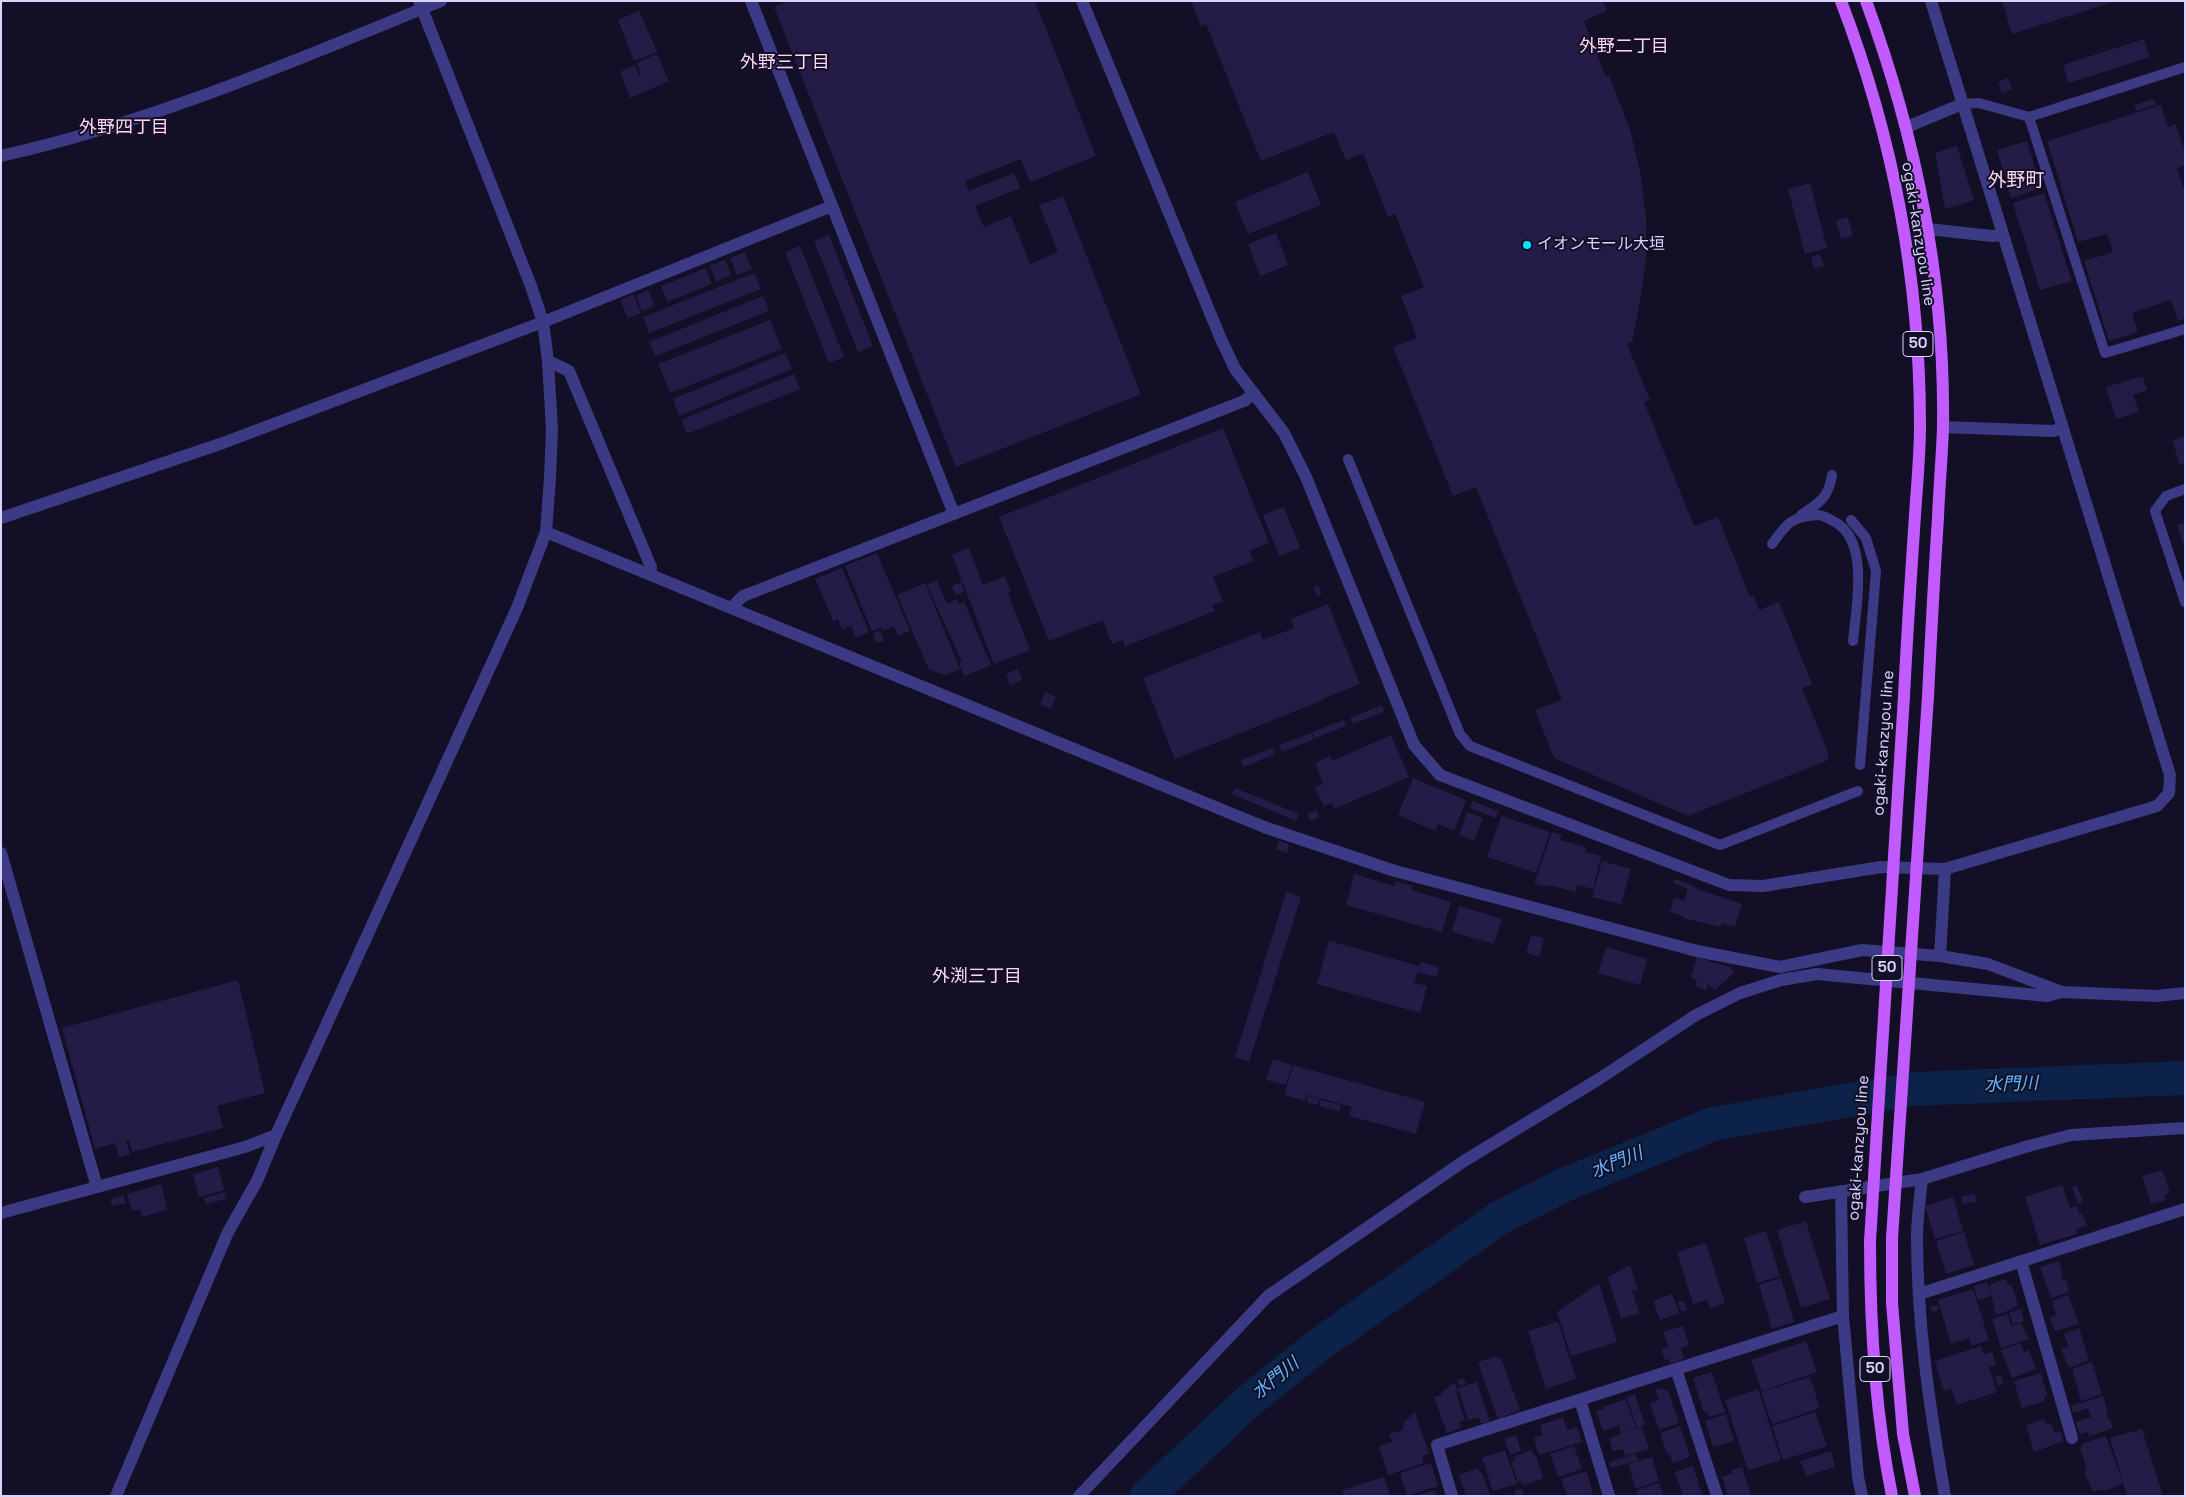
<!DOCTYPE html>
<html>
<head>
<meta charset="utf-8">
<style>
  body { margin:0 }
  #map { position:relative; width:2186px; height:1497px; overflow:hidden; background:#130f26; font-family:"Space Grotesk",sans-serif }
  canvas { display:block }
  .frame { position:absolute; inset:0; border:2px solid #d9d4ff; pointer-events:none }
</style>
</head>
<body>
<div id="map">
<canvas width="2186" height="1497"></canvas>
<div class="frame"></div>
</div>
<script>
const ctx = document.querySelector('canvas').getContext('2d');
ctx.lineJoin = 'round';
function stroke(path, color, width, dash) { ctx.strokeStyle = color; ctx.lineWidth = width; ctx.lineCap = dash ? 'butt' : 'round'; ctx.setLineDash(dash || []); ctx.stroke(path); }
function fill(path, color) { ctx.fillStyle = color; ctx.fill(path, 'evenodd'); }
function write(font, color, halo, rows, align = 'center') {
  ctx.font = font + ' "Space Grotesk","Noto Sans JP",sans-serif'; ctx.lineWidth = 4; ctx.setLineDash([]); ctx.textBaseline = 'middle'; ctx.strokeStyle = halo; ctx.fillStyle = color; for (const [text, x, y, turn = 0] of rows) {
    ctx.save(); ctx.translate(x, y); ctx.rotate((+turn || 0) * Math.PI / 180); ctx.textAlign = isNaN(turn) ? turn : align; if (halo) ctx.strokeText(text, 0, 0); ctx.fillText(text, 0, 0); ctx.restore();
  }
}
stroke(new Path2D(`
  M1147,1496L1250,1400L1320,1344L1499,1218L1564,1185L1713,1124L1913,1089L2185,1078`), '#0c2248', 34);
fill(new Path2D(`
  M788,1H1035L1096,156L1030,182L1021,159L965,181L969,191L1014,173L1020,188L975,206L984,227L1011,216L1030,264L1058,252L1039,205L1063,196L1141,394L956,467L774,7Z
  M1191,1H1603L1607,11L1584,21L1606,77L1609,75L1630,130L1640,171L1646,217V259L1641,296L1632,342L1627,344L1650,400L1644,402L1694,526L1718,517L1750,597L1754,596L1759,610L1779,602L1812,684L1802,688L1829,755L1826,761L1688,816L1554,758L1535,710L1562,700L1476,487L1453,496L1393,347L1417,338L1401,296L1424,287L1395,214L1388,217L1363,153L1346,160L1334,132L1261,161L1206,24L1201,26Z
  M2002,1H2113V2L2012,34Z
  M639,11L657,52L634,61L618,20Z
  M2144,39L2150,57L2069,83L2063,65Z
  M657,54L669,81L630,98L620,72L635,65L639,75L641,74L636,63Z
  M2008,78L2012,89L2002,93L1998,82Z
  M2154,99L2156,105L2136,111L2134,105Z
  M2161,105L2168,127L2176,124L2185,152V165L2177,168L2185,193V319L2178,321L2171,300L2132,313L2138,332L2109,341L2084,261L2113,252L2107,234L2078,242L2047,141Z
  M2027,141L2041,188L2011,198L1997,150Z
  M1957,146L1974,200L1945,209L1935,153Z
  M1308,172L1321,205L1248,234L1235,202Z
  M1810,183L1827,248L1805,254L1788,189Z
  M2044,193L2072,281L2040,290L2013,203Z
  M1848,217L1853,236L1841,239L1836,220Z
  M1276,233L1288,265L1260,276L1248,244Z
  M829,235L873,346L858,352L814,241Z
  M800,246L844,357L829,363L785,252Z
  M745,252L752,269L737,275L730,258Z
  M1820,254L1824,266L1814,269L1811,257Z
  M725,260L731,275L716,282L710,266Z
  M706,268L712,284L667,302L661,286Z
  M754,273L761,289L649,333L643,317Z
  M648,290L655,306L642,311L636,295Z
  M633,294L641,313L628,318L620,300Z
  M763,296L769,311L655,356L649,342Z
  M770,320L782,349L670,393L658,364Z
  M785,353L792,369L679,416L673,399Z
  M794,374L800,389L687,434L681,420Z
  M2143,376L2147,390L2133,395L2139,412L2116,419L2106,387Z
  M1223,428L1269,543L1249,551L1254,561L1213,577L1223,601L1212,605L1215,611L1125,646L1123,640L1112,644L1103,620L1049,641L999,517Z
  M2185,436V463L2180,465L2172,440Z
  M1284,507L1300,548L1279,556L1263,515Z
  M2185,523V548H2184L2177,525Z
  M969,548L983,585L1005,576L1011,591L1008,593L1030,650L994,664L952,555Z
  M877,553L910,631L898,636L894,626L883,631L881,627L872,631L845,566Z
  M842,568L869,632L856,638L851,626L842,630L838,619L833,621L815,579Z
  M937,580L947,604L957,599L959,604L964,602L991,665L964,676L959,663L962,662L927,585Z
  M961,582L964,592L956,595L952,586Z
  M925,583L960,669L945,675L929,670L897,595Z
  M1318,585L1322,593L1317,596L1313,587Z
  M1328,604L1360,684L1322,699L1323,700L1175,759L1143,678L1260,632L1263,640L1294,628L1291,619Z
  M880,631L884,641L877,643L873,633Z
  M1018,669L1022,680L1010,685L1006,674Z
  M1045,692L1056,697L1051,709L1040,704Z
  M1382,705L1384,712L1353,724L1350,718Z
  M1344,720L1346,726L1315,738L1312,732Z
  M1311,733L1314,739L1282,752L1279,745Z
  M1391,735L1409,777L1334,809L1332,803L1323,806L1315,787L1323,784L1315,763L1330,756L1332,761Z
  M1273,748L1275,754L1244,767L1241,760Z
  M1413,778L1466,800L1454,831L1438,824L1435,831L1398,815Z
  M1235,788L1299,814L1296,821L1232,794Z
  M1472,801L1498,811L1496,818L1470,808Z
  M1317,810L1319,817L1310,821L1307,814Z
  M1467,812L1483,818L1474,841L1459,835Z
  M1501,816L1550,832L1536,873L1487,857Z
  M1552,832L1562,835L1560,840L1586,847L1585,852L1601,856L1593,889L1577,885L1576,892L1549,885L1548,887L1534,884Z
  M1279,841L1289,844L1287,853L1276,849Z
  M1602,861L1631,869L1621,904L1592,897Z
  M1354,874L1394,886L1395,881L1413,886L1411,890L1451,902L1442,932L1346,905Z
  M1675,879L1695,886L1694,888L1742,904L1735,927L1722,923L1721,927L1683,918V916L1670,912L1674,898L1684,901L1688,889L1674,883Z
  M1286,892L1301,897L1249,1062L1235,1057Z
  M1459,906L1502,919L1494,944L1452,932Z
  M1531,935L1544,938L1539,957L1526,953Z
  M1329,941L1420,966L1421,962L1439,967L1436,977L1418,972L1414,983L1427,986L1420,1013L1317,984Z
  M1606,947L1647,959L1640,985L1598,973Z
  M1697,957L1733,968L1731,969L1734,973L1715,990L1708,984L1706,990L1695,986L1697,980L1691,978Z
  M238,980L265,1093L217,1106L223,1128L132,1152L129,1140H126L130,1154L119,1157L115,1143L95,1149L62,1028Z
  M1273,1059L1292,1065L1286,1085L1266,1080Z
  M1293,1065L1425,1102L1416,1134L1349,1116L1352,1107L1286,1089Z
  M1287,1089L1307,1095L1305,1101L1285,1095Z
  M1308,1096L1320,1099L1318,1105L1306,1102Z
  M1321,1100L1341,1105L1339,1111L1319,1106Z
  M218,1167L224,1190L199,1197L193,1174Z
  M2162,1170L2170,1193L2164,1195L2166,1200L2151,1204L2142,1176Z
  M161,1184L167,1210L142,1217L140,1209L132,1211L127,1194Z
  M2062,1185L2070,1208L2077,1205L2079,1214L2082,1213L2087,1226L2076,1229L2077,1234L2040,1245L2025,1197Z
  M2077,1185L2083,1202L2078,1204L2072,1187Z
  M224,1192L226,1199L206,1204L204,1198Z
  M1975,1194L1976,1202L1962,1204L1961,1196Z
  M124,1195L126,1203L112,1206L110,1199Z
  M1953,1197L1963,1231L1935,1239L1925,1206Z
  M1806,1221L1830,1299L1801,1308L1777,1230Z
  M1766,1231L1780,1276L1757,1283L1744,1238Z
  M1964,1232L1974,1265L1946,1274L1936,1241Z
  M1706,1243L1725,1303L1710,1308L1707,1300L1693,1304L1677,1252Z
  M2059,1261L2063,1275H2061L2063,1281L2066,1280L2069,1292L2051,1298L2040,1267Z
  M1630,1265L1638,1289L1632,1291L1639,1313L1621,1319L1608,1277Z
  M1781,1278L1794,1322L1772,1329L1759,1285Z
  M2006,1279L2008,1286L2011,1284L2018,1305L2014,1307L2015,1308L1996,1315L1989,1285Z
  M1987,1282L1991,1296L1978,1300L1974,1286Z
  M1599,1283L1617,1342L1571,1356L1557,1312Z
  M1973,1289L1989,1340L1971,1346L1969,1338L1951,1344L1938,1300Z
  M1672,1294L1679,1313L1660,1320L1653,1301Z
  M2068,1295L2079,1324L2056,1331L2050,1320L2051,1317L2056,1315L2052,1301Z
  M1684,1301L1687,1310L1681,1311L1678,1302Z
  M1938,1305L1939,1310L1932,1312L1930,1307Z
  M2021,1309L2024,1321L2013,1324L2009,1313Z
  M2008,1314L2011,1326L2021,1323L2029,1339L2001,1348L1992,1319Z
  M1558,1322L1576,1379L1546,1389L1528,1331Z
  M1683,1326L1689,1345L1681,1348L1684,1359L1670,1364L1669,1359L1665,1360L1661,1349L1668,1347L1663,1332Z
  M2079,1328L2089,1360L2069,1368L2061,1349L2069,1346L2064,1334Z
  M1806,1341L1817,1372L1762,1391L1751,1360Z
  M2021,1343L2024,1352L2029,1350L2036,1369L2012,1378L2001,1350Z
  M1981,1346L1984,1354L1992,1352L1996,1365L1989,1367L1997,1392L1957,1405L1951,1388L1944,1391L1935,1361Z
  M1497,1356L1498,1359L1501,1358L1520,1410L1498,1419L1478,1362Z
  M2092,1362L2102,1394L2081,1401L2072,1369Z
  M1712,1372L1725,1412L1709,1417L1707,1412L1704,1413L1693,1378Z
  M2041,1373L2043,1380L2039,1381H2043L2048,1396L2044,1397L2045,1401L2022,1408L2014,1381Z
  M2001,1375L2004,1384L1998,1386L1995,1377Z
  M1810,1377L1820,1408L1772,1424L1761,1392Z
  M1463,1378L1466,1384L1459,1386L1457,1380Z
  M1455,1382L1458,1392L1456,1393L1465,1420L1459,1422L1461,1428L1447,1433L1434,1397L1443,1394L1442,1392Z
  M1477,1382L1490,1421L1481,1424L1479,1417L1468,1420L1458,1388Z
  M1662,1388L1668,1391L1679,1423L1659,1430L1650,1403L1659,1400L1655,1390Z
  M1758,1389L1781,1460L1748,1470L1725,1400Z
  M1635,1394L1645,1425L1637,1428L1627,1397Z
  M2103,1396L2108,1413L2106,1414L2108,1419L2110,1418L2113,1428L2089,1436L2087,1432L2080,1434L2075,1422L2091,1417L2088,1408L2073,1413L2071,1406Z
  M1626,1399L1636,1428L1623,1433L1642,1427L1649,1449L1625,1456L1623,1449L1613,1451L1609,1438L1621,1434L1619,1425L1603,1431L1596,1411L1604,1409L1603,1407Z
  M1415,1412L1429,1454L1422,1456L1424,1463L1388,1475L1379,1446L1392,1442L1389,1434L1403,1430L1404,1422Z
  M1815,1412L1827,1446L1783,1460L1772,1426Z
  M1726,1414L1734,1441L1713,1447L1705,1421Z
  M1563,1417L1567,1430L1577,1427L1582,1442L1539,1455L1534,1438L1543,1435L1540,1425Z
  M2044,1419L2046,1424L2051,1423L2054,1433L2060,1431L2063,1441L2034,1452L2026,1425Z
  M1680,1426L1690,1457L1673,1463L1669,1453L1667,1454L1660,1433Z
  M2142,1429L2163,1496H2127L2110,1438Z
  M1516,1435L1521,1451L1510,1455L1505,1439Z
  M2106,1436L2123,1483L2119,1484V1486L2103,1491V1489L2093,1492L2084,1471L2087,1470L2080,1448L2082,1447L2081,1444Z
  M1574,1446L1582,1469L1558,1477L1550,1454Z
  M1505,1450L1517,1484L1493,1491L1482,1458Z
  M1531,1450L1534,1456H1536L1543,1478L1523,1485L1521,1481L1518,1482L1511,1462L1515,1461L1513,1457Z
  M1831,1451L1835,1467L1806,1476L1800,1461Z
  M1636,1454L1638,1460L1611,1468L1609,1462Z
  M1652,1457L1659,1481L1636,1489L1628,1464Z
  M1431,1463L1438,1486L1407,1496L1400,1473Z
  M1693,1466L1702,1495L1683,1496L1675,1472Z
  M1742,1467L1751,1496H1728L1722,1477L1733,1473L1732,1470Z
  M1478,1468L1480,1473H1482L1490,1495L1466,1496L1459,1475Z
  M1587,1471L1593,1495L1567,1496L1561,1479Z
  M1384,1477L1390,1496H1344L1342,1490Z
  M1659,1483L1664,1496H1638L1637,1490Z
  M1522,1488L1524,1494L1516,1496L1514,1491Z
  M1435,1490L1437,1496H1417V1495Z`), '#241b47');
stroke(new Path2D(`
  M1962,104L1979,103L2029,117L2185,67
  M2029,117L2105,353L2185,329
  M1348,459L1460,734L1470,746L1720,845L1858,791
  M2185,489L2166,496L2155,511L2185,602
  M1801,515C1820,502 1828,499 1832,475
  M1851,520L1866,538L1876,571L1860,765
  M1772,544C1787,523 1791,517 1817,515C1824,515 1829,519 1835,522C1870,541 1856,608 1853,641`), '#3d3a85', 10);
stroke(new Path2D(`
  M751,1L954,514
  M1082,1L1220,337L1235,369L1284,433L1306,477L1414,745L1440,775L1729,885L1763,886L1881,867L1945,869L2157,806L2169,793L2170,775L1931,1
  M1907,127L1962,104
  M1928,229L1992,236L2003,235
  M548,361L569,371L651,567L650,574
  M1943,427L2053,431L2062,428
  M1,518L223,443L543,322L832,206
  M546,532L1264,827L1395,871L1697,951L1780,967L1862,950L1940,956
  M731,608L743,596L1244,401L1254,393
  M1,853L97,1187
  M1945,869L1940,956L1988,964L2062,992
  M1922,1179C1920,1198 1917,1218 1917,1237C1917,1324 1930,1410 1945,1496
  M1841,1191L1843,1316L1858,1477L1862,1496
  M1805,1197L1922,1179L2025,1147L2071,1135L2185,1128
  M1,1213L245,1147L276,1135
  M2021,1261L2072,1438
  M1919,1294L2185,1209
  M1676,1369L1717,1496
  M1580,1400L1609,1496
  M116,1496L228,1232L257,1181L276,1135
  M1079,1496L1268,1296L1464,1161L1599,1079L1696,1015L1740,993L1781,980L1817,974L2047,996L2062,992L2156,996L2185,993
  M1452,1496L1437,1445L1843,1316`), '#3d3a85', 12);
stroke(new Path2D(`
  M1,156C153,122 297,60 441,1
  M276,1135L517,608L546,532L550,478L552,430L548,361L543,322L531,286L419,1`), '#3d3a85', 12);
stroke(new Path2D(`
  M1841,1C1893,137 1920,279 1920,425C1920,455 1917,485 1915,515C1911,575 1907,635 1904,696
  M1866,1C1916,137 1945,282 1943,427C1942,458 1939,488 1938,518C1934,577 1931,637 1928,696
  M1892,1238V1303L1903,1434L1915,1496
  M1870,1241C1870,1326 1875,1412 1892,1496`), '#c25bff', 12);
stroke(new Path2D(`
  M1892,1238L1928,696
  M1870,1241L1904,696`), '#c25bff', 12);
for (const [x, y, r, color] of [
  [1527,245,5,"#00e5ff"]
]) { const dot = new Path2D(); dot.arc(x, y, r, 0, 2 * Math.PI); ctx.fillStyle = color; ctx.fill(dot); stroke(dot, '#130f26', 2); }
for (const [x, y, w] of [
  [1918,344,30],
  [1887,968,30],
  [1875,1369,30]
]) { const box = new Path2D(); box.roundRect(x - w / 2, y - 12.5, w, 25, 4); ctx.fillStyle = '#130f26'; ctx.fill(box); stroke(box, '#d9d4ff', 1); }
write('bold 15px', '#d9d4ff', null, [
  ["50",1918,344],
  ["50",1887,968],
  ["50",1875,1369]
]);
write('16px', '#d9d4ff', '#130f26', [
  ["ogaki-kanzyou line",1918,234,81],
  ["ogaki-kanzyou line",1884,743,-86],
  ["ogaki-kanzyou line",1859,1148,-86]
]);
write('16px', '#d9d4ff', '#130f26', [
  ["イオンモール大垣",1537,245]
], 'left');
write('18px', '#ffd6f0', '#130f26', [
  ["外野二丁目",1624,47],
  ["外野三丁目",785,63],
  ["外野四丁目",124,128],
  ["外渕三丁目",977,977]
]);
write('italic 18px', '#62b6ff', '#130f26', [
  ["水門川",2011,1085,-2],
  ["水門川",1617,1163,-22],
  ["水門川",1276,1379,-39]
]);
write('19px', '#ffd6f0', '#130f26', [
  ["外野町",2016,181]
]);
</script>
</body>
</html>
